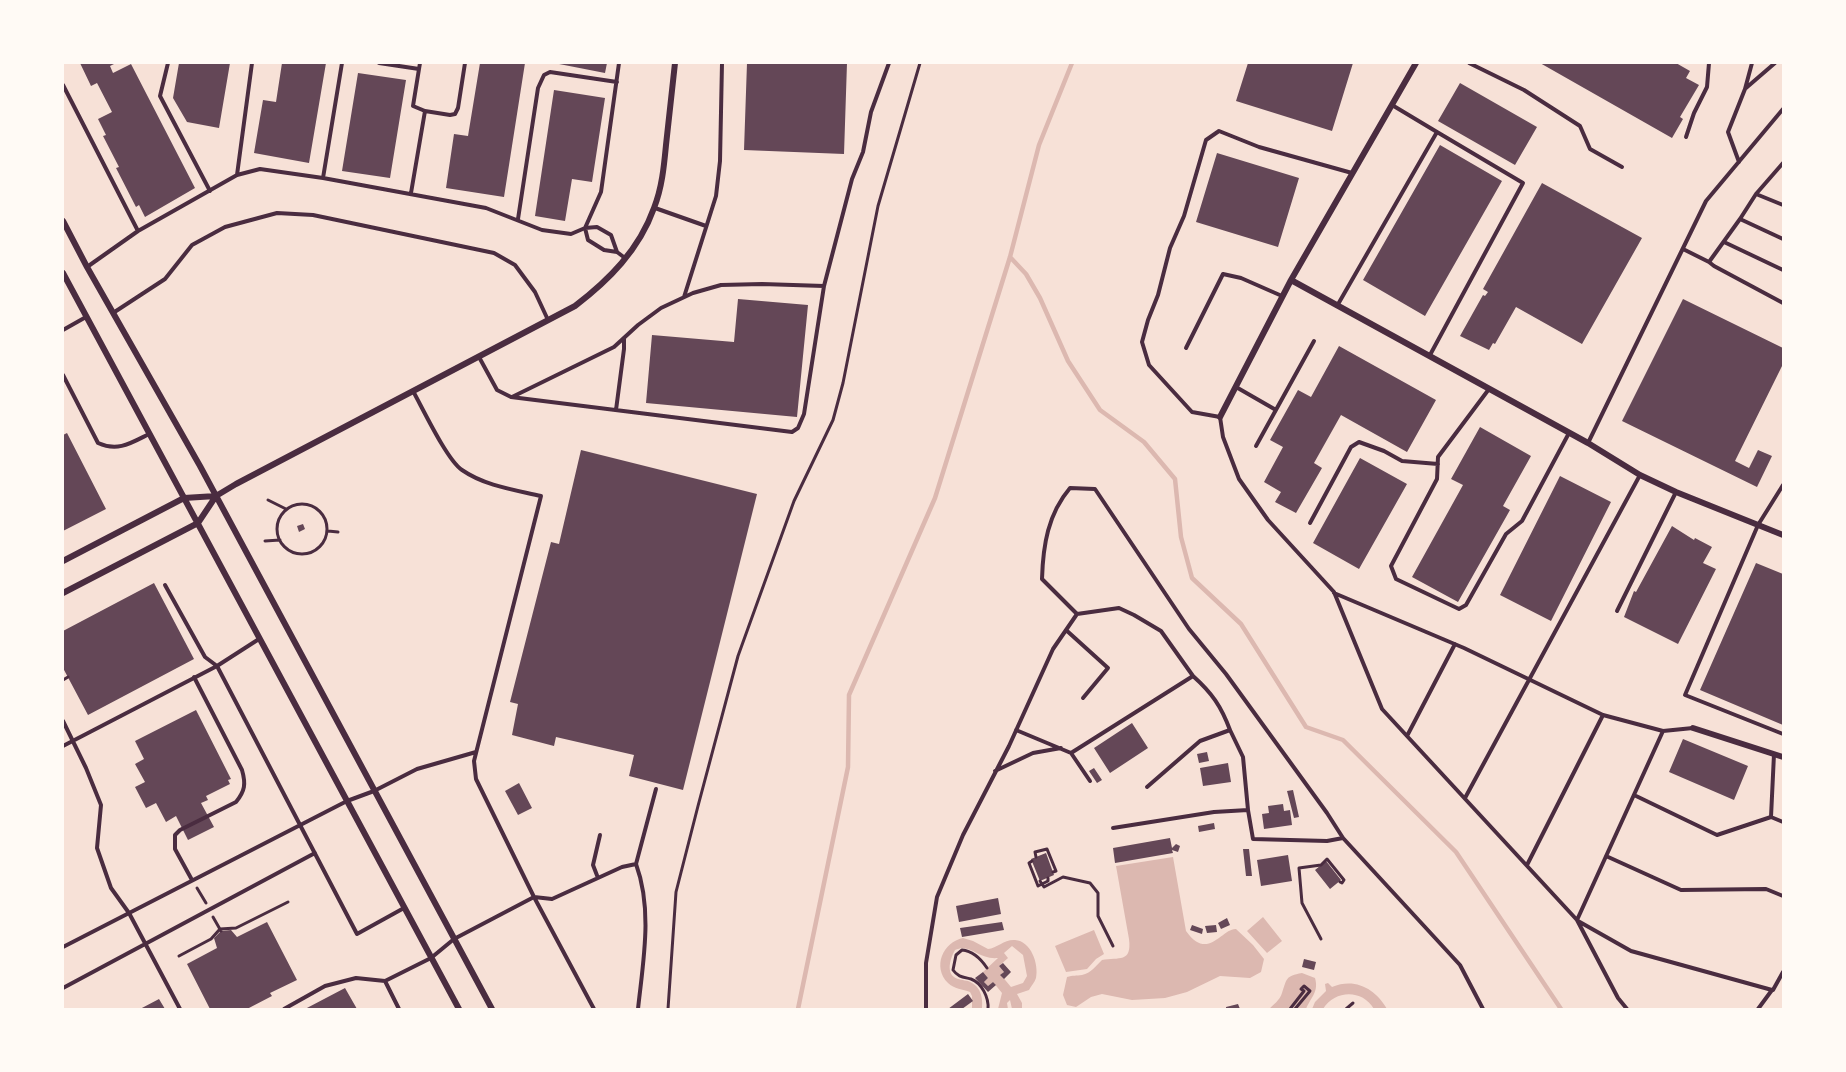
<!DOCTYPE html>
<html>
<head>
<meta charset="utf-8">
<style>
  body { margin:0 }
  #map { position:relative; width:1846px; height:1072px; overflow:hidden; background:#f7e1d7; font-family:Arial,sans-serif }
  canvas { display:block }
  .frame { position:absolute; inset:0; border:64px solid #fffaf5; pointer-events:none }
</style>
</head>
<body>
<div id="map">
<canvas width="1846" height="1072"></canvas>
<div class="frame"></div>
</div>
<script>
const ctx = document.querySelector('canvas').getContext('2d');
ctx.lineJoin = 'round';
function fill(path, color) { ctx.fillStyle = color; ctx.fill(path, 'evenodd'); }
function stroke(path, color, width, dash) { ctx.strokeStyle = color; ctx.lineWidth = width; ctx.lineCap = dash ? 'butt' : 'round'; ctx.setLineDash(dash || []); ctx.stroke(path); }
fill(new Path2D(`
  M1173,857L1186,931C1208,962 1222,928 1236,929L1253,945L1264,959L1261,972L1250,978L1220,976L1187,992L1165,998L1132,1000L1102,994L1091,997L1076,1007L1067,1005L1063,995L1067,977C1073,975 1076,976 1082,975C1091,973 1096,966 1102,960C1119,957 1132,963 1129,939L1116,866Z
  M1263,917L1282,941L1267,953L1247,931Z
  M1094,930L1104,954L1096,959L1087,969L1066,972L1055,946Z
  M963,938L973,941L988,949C997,948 1005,939 1015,940C1031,941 1039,964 1036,978C1035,982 1031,986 1029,990L1017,994L1022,1003V1009H1012L1010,1000L1007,1003L1008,1009H998L1002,993L993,982L988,986L984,982L988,978L983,972L998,958C978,960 971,943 955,950C951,957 946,971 954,977C958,980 964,980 968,981C981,986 983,997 982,1009H972V996L970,992C963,989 954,989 948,983C932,967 943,942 963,938ZM1012,946L1023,955L1027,976L1023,983L1011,987L1001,975L1004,972L999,966L1008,958L1004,953Z
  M1302,973L1315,978C1319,992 1311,997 1306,1009H1269C1273,1005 1280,1000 1282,993C1287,979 1285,976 1302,973Z
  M1328,983L1332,987C1355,977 1376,989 1387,1009H1374C1362,989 1335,990 1323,1009H1312L1315,1002L1326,991L1325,984Z`), '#dcb8b0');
stroke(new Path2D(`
  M1010,257L1026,274L1040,298L1068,361L1100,410L1144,442L1175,479L1181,537L1192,578L1241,624L1306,727L1343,740L1456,852L1561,1009
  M798,1009L848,767L849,695L935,498L1010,257L1039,145L1072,63`), '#dcb8b0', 4.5);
fill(new Path2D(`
  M80,63H116L110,66L113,73L131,64L195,188L145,217L139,205L136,207L116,168L119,167L103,136L106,135L98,119L112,112L97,83L91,86Z
  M179,63H230L219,128L187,122L173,98Z
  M282,63H326L309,163L254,153L263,100L276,102Z
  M480,63H525L504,197L446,188L454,134L468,136Z
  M554,63H607L605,73Z
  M747,63H847L844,154L744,150Z
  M1248,63H1353L1332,131L1236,101Z
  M1540,63H1676L1690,71L1686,78L1699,85L1680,117L1683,119L1672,138Z
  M358,73L406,80L390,178L342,171Z
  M1460,83L1537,127L1515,165L1438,121Z
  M554,90L605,98L592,182L572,179L565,221L535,216Z
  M1440,145L1502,181L1425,316L1363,280Z
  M1217,153L1299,178L1278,247L1196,222Z
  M1542,183L1642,238L1582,344L1516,307L1495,344L1493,343L1489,350L1460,336L1483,295L1485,296L1488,292L1483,289Z
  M738,299L808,305L797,417L646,403L652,335L734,342Z
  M1683,299L1783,348V364L1735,461L1749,468L1758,450L1772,456L1757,487L1622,421Z
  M1339,346L1436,400L1407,452L1341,415L1314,463L1322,468L1296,513L1275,502L1281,492L1264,482L1283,447L1270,440L1298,390L1311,397Z
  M1480,427L1531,456L1503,506L1510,510L1458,602L1412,577L1463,485L1451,479Z
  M67,433L106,509L63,531V435Z
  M581,450L757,494L683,790L629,776L634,755L556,737L554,746L512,735L518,704L510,702L551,542L559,544Z
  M1360,458L1407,484L1359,569L1313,543Z
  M1560,476L1611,502L1551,621L1500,595Z
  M303,524L305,529L299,532L297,526Z
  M1672,526L1694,540L1695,538L1712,547L1703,563L1716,569L1678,644L1624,617L1634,591L1636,592Z
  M1756,563L1783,574V725L1700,690Z
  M154,583L194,659L88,715L63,668V631Z
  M196,710L231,779L228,780L230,784L206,796L208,800L201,803L214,827L188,840L176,816L166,822L156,803L146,808L135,787L145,782L135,764L144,759L135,741Z
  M1132,723L1148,748L1110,773L1094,748Z
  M1683,739L1748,766L1734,800L1669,772Z
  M1207,752L1209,761L1199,763L1197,754Z
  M1228,763L1231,782L1203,786L1200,768Z
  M1094,768L1102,780L1097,783L1089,771Z
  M519,783L532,808L518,815L505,791Z
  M1293,790L1299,817L1294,818L1287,791Z
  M1283,804L1284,811L1290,810L1292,825L1264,829L1262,814L1269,813L1268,806Z
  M1214,823L1215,829L1199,832L1198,826Z
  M1170,838L1172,848L1176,844L1180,846L1178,852L1172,850L1173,853L1115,863L1113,848Z
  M1243,849H1249L1252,876H1246Z
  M1046,853L1054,875L1040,881L1031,859Z
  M1288,855L1292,881L1261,886L1257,860Z
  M1326,861L1341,880L1330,889L1315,870Z
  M998,898L1001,914L959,922L956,906Z
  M1227,918L1230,925L1221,929L1218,923Z
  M267,922L297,980L270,993L272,996L247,1009H210L187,964L217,948L214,938L221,931L231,930L237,937Z
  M1002,922L1004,930L962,937L960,928Z
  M1192,925L1203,929L1202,934L1190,930Z
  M1216,925L1217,932L1207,933L1205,926Z
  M1304,959L1316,962L1314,970L1302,967Z
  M1003,963L1011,972L1004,979L1000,975L1004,972L999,966Z
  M983,972L988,978L984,982L988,986L993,982L996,985L988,992L975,978Z
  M345,988L357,1009H305Z
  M968,994L973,1001L962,1009H948Z
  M159,999L165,1009H140Z
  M1238,1004L1240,1009H1226V1007Z`), '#644757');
stroke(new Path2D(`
  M268,500L286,509
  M277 529a25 25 0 1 1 50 0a25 25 0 1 1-50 0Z
  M328,531L338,532
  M265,541L280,540
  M63,680L68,677
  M1036,857L1035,852L1047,849L1056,871L1053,872
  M1032,861L1029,863L1038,886L1048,881V878
  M1040,881L1044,887L1063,877L1090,883L1098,893V916L1113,946
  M197,888L206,903
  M213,917L221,931
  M1321,939L1302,903L1299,868L1321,865L1327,859L1344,880L1342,883L1340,882
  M179,956L211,939L220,929L236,928L288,902
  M987,968C981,959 973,951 962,950L956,955L953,970C958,977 963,977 971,979C982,983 989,998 988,1009
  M668,1009L676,892L698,806L738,656L794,501L833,420L843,383L878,206L920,63
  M1290,1009L1304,991L1301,989L1304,986L1310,991L1295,1009
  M1346,1009L1353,1003`), '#4a2c40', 3);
stroke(new Path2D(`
  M168,63L160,96L210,191
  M379,63L419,69L420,63
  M1469,63L1524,90L1580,126L1590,149L1622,167
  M419,69L413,106L425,111
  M63,85L138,231
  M1746,88L1775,63
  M1686,137L1694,113L1707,87L1709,63
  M1739,162L1728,132L1745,89L1752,63
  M1352,173L1259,147L1219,131L1206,140L1184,216L1170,248L1158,295L1148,320L1142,342L1149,365L1192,412L1220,417L1223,437L1239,479L1268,520L1334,592L1382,709L1577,920L1618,998L1627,1009
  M237,175L252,63
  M323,178L342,63
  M411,193L425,111L450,115L455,114L458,108L465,63
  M1756,194L1783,205
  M655,208L706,226
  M518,219L538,88L544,75L550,72L617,82
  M1740,219L1783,239
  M1724,242L1783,270
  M1683,249L1709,262L1740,219L1756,194L1783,163
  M617,252L611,235L597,227L585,228L588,240L604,250L617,252L625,258
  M1709,262L1714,266L1783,303
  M87,267L138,231L237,175L260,169L323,178L486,208L542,230L571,234L585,228L601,192L619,63
  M684,297L716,196L720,161L722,63
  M1337,306L1437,132L1392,105
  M113,313L165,279L192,245L225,227L277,213L313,215L494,253L515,265L535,292L548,320
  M63,330L86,317
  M1186,348L1223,274L1241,278L1282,296
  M1430,355L1523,183L1437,132
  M479,357L497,390L511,397L792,432L798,428L804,414L824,286L852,179L863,152L871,112L889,63
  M63,375L98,443C118,452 131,443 149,434
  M1236,387L1276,410
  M1489,389L1438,457L1437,479L1391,566L1396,579L1459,609L1466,605L1506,534L1522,521L1569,433
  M413,391C423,409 447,460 462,470C485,486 515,490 541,496L474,761L476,779L534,897L594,1009
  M512,397L614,347L638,325L661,308L693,293L721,285L762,284L824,286
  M616,410L624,349V338
  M1588,443L1706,201L1783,109
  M1256,446L1314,341
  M1783,485L1758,525L1685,695L1783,734
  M1310,523L1351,447L1359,442L1384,451L1402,461L1438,464
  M165,585L205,657L217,666L357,934L404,908
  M1334,593L1464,648L1603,715L1527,865
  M1617,611L1676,492
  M1077,614L1042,579C1043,545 1048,514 1070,488L1095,489L1189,629L1226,674L1327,813L1343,838L1460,965L1483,1009
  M1066,630L1108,668L1083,698
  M1603,715L1663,731
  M63,721L86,768L101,805L97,848L111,888L129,913L180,1009
  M1016,730L1071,753
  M1407,736L1455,644
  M63,746L217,666L259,639
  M995,771L1033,753L1061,748
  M1090,781L1071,753L1193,676C1212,693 1221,706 1230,730L1200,741L1147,787
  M1634,795L1717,835L1771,817L1783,822
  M1465,798L1640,475
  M1248,810L1253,839L1327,841L1343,838
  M1771,817L1774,754
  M1113,828L1214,812L1248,810L1243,757L1230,730
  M1606,856L1681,890L1766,889L1783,896
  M636,864L656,789
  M598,878L593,865L600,835
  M192,880L175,849V835L180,830L236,802C245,791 246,784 242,770L194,677
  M1577,920L1663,731L1693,728
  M1578,921L1631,951L1772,990L1758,1009
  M63,947L347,801L374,791L417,769L476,752
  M385,981L399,1009
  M63,988L315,853
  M1773,990L1783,972
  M284,1009L325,986L356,978L385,981L431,958L454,939L534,897L552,899L622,867L636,864C653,910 643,962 638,1009
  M926,1009V963L937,897L963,835L1009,746L1053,649L1077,614L1119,608L1134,615L1161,631L1193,676`), '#4a2c40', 4);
stroke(new Path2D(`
  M63,221L87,267L200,466L492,1009
  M63,273L459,1009
  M1291,280L1588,443L1640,475L1676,492L1783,535
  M1220,417L1291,280L1416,63
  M63,561L184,498L216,496
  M63,593L198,523L216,496L236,484L575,306C609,280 639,250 654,208C662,188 664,166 666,145C669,118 672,90 675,63
  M1693,728L1783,757`), '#4a2c40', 6);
</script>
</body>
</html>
